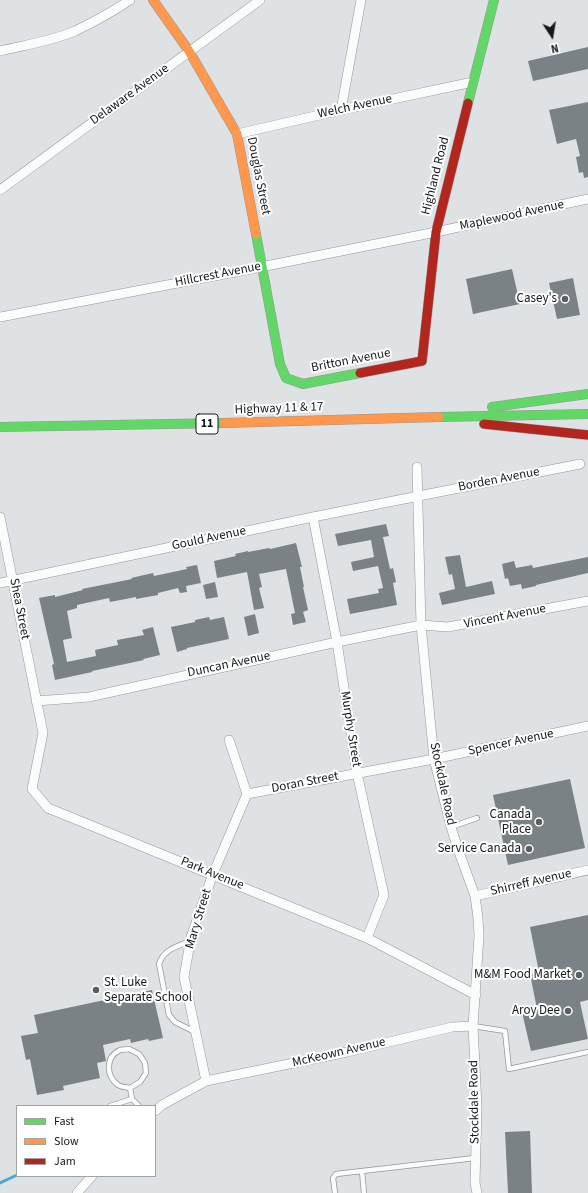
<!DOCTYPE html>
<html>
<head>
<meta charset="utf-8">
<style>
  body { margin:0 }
  #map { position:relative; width:588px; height:1193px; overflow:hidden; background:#dfe2e4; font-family:"Source Sans 3",sans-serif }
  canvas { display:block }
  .legend { position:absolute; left:16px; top:1105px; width:140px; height:72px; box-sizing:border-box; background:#fff; border:1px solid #a2a3a3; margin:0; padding:5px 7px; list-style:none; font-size:12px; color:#16181a }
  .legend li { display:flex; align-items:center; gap:8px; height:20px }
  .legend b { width:20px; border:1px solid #a2a3a3 }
  .north { position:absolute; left:532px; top:16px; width:40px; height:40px; -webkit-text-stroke:3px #fff; paint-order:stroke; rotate:168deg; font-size:11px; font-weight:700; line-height:16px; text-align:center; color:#16181a }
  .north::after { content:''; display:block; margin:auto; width:14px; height:18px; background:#16181a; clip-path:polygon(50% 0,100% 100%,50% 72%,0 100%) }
</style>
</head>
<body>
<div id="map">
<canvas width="588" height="1193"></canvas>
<ul class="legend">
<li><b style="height:5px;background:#63d668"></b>Fast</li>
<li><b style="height:5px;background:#ff974d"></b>Slow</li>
<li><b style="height:5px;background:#b3261e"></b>Jam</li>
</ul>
<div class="north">N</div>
</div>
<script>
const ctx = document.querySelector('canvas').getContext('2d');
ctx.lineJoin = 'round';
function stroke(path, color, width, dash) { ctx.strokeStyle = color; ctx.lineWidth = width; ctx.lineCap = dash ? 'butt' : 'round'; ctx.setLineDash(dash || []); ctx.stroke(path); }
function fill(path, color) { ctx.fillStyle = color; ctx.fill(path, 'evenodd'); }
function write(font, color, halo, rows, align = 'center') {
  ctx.font = font + ' "Source Sans 3",sans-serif'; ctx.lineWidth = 4; ctx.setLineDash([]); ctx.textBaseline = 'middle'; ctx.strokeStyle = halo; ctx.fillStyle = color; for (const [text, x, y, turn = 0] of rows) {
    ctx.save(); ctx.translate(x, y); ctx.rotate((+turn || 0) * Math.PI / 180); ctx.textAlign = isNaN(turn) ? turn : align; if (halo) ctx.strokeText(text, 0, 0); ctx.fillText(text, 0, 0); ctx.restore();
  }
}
stroke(new Path2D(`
  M0,1183L17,1175`), '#4baace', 3);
fill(new Path2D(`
  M588,47V69L533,81L528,61Z
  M588,102V177L584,178L583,172L579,173L576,157L580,156L576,139L557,144L549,110Z
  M512,269L520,304L473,314L466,279Z
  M573,278L580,315L557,319L549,283Z
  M386,524L389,536L383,537L390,569L393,568L396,582L393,583L397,605L350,614L347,599L379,593L378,589L383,588L378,566L353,571L351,562L374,557L371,540L338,546L335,534Z
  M296,543L302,567H300L304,587H303L308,610L303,612L306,622L293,625L291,614L295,613L286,569L259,574L262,587L259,588L264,608L254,610L247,572L217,578L214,561L236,556L235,554L248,551V552L269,548L270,549Z
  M460,555L466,587L492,581L495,594L442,605L439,593L455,589L452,574L449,575L445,557Z
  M588,557V573L536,585V586L522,589L521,584L510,586L508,578L505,579L502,564L514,561L516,568L532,565L533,568Z
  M197,565L201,583L186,586L187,592L180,593L178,588L158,593V595L136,599V597L110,602L109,598L77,605V608L67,611L72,638L63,640L67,662L96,656L95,650L118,645L117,640L144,635L142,630L153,627L160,655L143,659L144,660L92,671V672L55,680L52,665L54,664L39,598L55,595V597L83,590L82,589L132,579L131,578L153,573L154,576L187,569L186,567Z
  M215,582L218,597L206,599L203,585Z
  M255,614L259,633L248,636L244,617Z
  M209,617L210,620L224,617L229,639L187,648V649L177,652L171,627L195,622V620Z
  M570,779L585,848L508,865L493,795Z
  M588,915V1000L580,1002L588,1039L531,1051L522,1012L537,1009L530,974L539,972L530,927Z
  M152,990L163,1038L149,1041L148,1039L131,1043L130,1039L103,1045L106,1061L97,1063L100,1078L63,1086L64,1090L37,1095L30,1059L26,1060L21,1036L38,1033L34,1015Z
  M530,1131L532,1193H508L505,1132Z`), '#7a8286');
const lane = new Path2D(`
  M451,827L477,818
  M190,941C176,947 164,949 159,964L169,1015L175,1022L195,1032
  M473,1026L505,1031L509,1069L588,1052
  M129,1049L139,1054L145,1063L146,1073L140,1082L130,1088C126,1087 121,1087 118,1085C106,1076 105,1057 120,1050C122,1049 126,1050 129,1049Z
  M130,1088L132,1099L139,1106
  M110,1106L132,1099
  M362,1171L364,1193
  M335,1193L333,1178L336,1174L475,1158`);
const street = new Path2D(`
  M0,51C25,45 52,41 75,31C94,22 112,12 130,0
  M341,110L361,0
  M237,134L341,110L473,82
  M0,190L260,0
  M0,317L261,267L436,232L588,199
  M417,467L421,625L434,759L451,827L459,852L475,896L478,918L479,936L473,1026L477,1106L475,1183L477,1193
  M0,517L43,733L32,789L48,808L367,938L476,995
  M313,517L337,642L357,773L384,895L367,938
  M0,583L313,517L580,464
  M36,701L89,697L337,642L421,625L448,627L588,601
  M247,794L434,759L588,726
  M475,896L588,870
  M206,1081L184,977L191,937L213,874L247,794L229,740
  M155,1111L162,1105L206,1081L347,1052L452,1027L473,1026
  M77,1193L92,1176`);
const fast = new Path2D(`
  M468,103L494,0
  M256,234L280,364L286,378L303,384L360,373
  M492,407L588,394
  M439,417L588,414
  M0,427L224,423`);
const slow = new Path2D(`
  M153,0L189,51L237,134L256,234
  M224,423L439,417`);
const jam = new Path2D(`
  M360,373L422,361L436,232L468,103
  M484,424L588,435`);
stroke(lane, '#959799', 6);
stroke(street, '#959799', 10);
stroke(fast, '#959799', 10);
stroke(slow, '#959799', 10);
stroke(jam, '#959799', 10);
stroke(lane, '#fafbfb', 4.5);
stroke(street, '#fafbfb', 9);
stroke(fast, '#63d668', 9);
stroke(slow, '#ff974d', 9);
stroke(jam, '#b3261e', 9);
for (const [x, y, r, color] of [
  [565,299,4,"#5c5f61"],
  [539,822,4,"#5c5f61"],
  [529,849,4,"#5c5f61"],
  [579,975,4,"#5c5f61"],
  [96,990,4,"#5c5f61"],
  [568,1011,4,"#5c5f61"]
]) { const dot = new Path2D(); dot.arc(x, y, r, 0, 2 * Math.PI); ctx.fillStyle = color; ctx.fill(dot); stroke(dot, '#fff', 1.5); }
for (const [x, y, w] of [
  [207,424,22]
]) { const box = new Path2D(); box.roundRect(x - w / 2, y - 10, w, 20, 3); ctx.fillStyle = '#fff'; ctx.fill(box); stroke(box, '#16181a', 1); }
write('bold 12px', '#16181a', null, [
  ["11",207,424]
]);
write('13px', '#16181a', '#fff', [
  ["Delaware Avenue",130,95,-36],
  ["Welch Avenue",355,107,-12],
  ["Douglas Street",258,176,79],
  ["Highland Road",436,176,-76],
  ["Maplewood Avenue",512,216,-12],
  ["Hillcrest Avenue",218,275,-11],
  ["Britton Avenue",351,361,-11],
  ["Highway 11 & 17",279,409,-2],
  ["Borden Avenue",499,480,-11],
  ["Gould Avenue",209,539,-12],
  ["Shea Street",19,609,79],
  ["Vincent Avenue",505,617,-11],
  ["Duncan Avenue",229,665,-12],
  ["Murphy Street",350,729,81],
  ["Spencer Avenue",511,743,-12],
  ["Doran Street",305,783,-11],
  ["Stockdale Road",442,784,78],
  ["Park Avenue",212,874,22],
  ["Shirreff Avenue",531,883,-13],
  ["Mary Street",199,919,-73],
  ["McKeown Avenue",339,1053,-13],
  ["Stockdale Road",475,1102,-91]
]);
write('13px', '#16181a', '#fff', [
  ["Casey's",557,299],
  ["Canada",531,815],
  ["Place",531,830],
  ["Service Canada",521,849],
  ["M&M Food Market",571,975],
  ["St. Luke",104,983,"left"],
  ["Separate School",104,998,"left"],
  ["Aroy Dee",560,1011]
], 'right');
</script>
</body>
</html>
